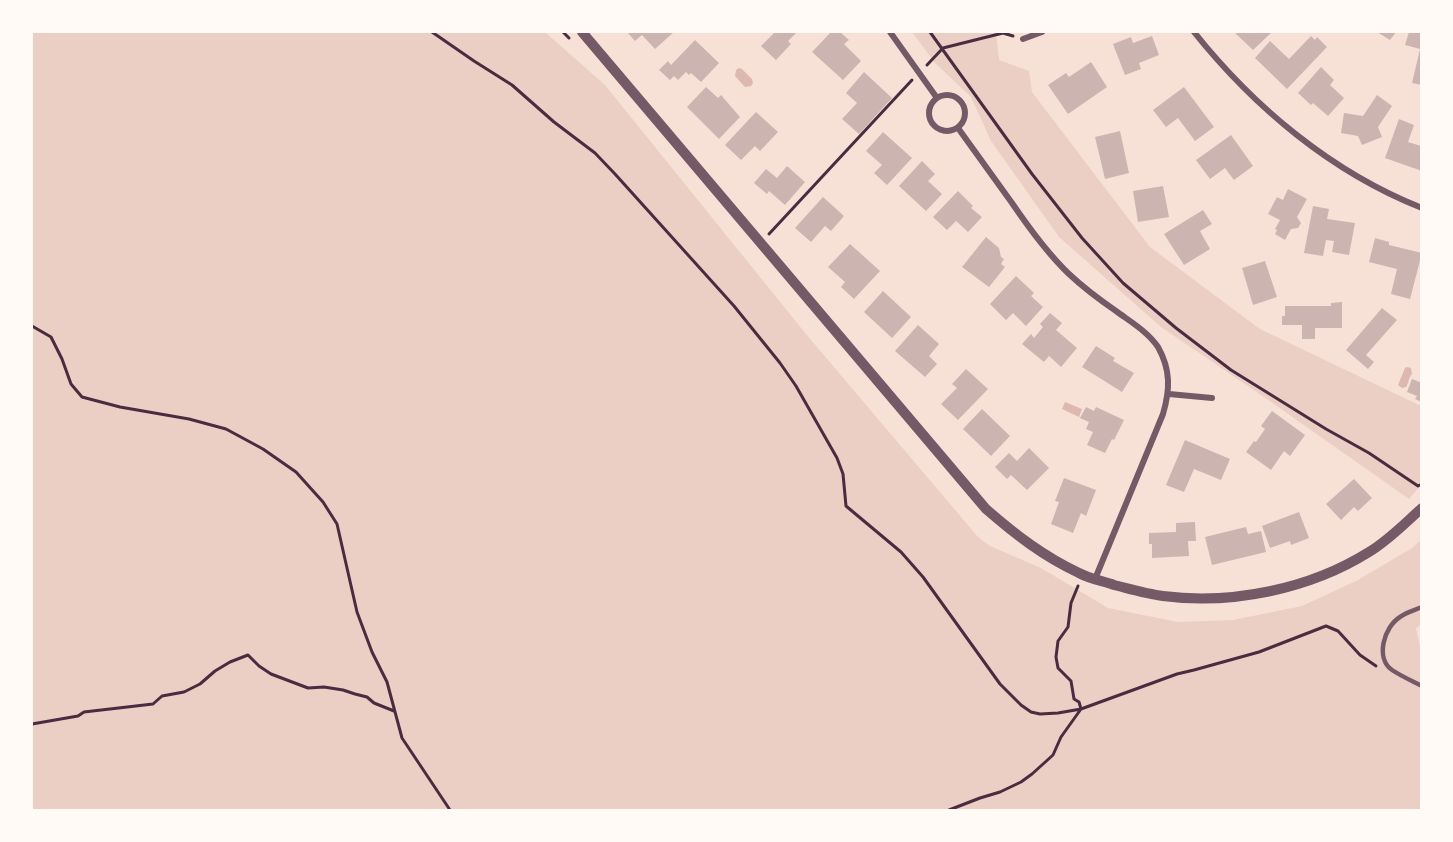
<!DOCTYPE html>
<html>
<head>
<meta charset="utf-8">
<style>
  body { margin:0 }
  #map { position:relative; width:1453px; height:842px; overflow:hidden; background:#f7e1d7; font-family:"Titillium Web",sans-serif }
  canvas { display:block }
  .frame { position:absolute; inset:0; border:33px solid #fffaf5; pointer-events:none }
</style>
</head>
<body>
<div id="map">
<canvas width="1453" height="842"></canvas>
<div class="frame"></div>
</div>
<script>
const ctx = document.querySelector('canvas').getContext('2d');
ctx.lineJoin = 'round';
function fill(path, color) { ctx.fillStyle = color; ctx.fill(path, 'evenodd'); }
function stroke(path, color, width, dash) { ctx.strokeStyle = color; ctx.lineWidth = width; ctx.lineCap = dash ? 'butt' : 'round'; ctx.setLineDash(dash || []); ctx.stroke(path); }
fill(new Path2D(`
  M32,32H545L605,85L806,334L978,537L990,546L1041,568L1108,608L1178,622L1233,620L1302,606L1358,580L1412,548L1421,540V625L1416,628L1422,656L1421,810H32Z
  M912,32H996L999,60L1029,71L1032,92L1150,247L1260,329L1421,406V485L1409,499L1264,397L1161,327L1059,237L991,141L971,97L935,63Z`), '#ebcfc5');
fill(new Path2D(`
  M739,68L742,69L752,79L753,83L751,86L745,87L735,76L736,70Z
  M1407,367L1411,368L1412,374C1408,378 1409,383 1406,387L1402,388L1398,385L1405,368Z
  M1065,402L1082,409L1079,417L1062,409Z`), '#dcb8b0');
fill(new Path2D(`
  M627,32H674L655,49L642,35L635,41Z
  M775,32H797L788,41L791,44L776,60L761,46Z
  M831,32H840L849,40L844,44L861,61L843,80L812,52Z
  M1234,32H1272L1253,50Z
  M1377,32H1396L1390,40Z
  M1409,32H1422V85L1412,83L1420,49L1405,45Z
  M1152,36L1159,55L1139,63L1141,69L1125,75L1113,44L1131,37L1133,43Z
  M1311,36L1315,40L1317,37L1327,47L1287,89L1255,58L1270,41L1289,59Z
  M695,40L719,63L701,82L691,73L689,75L686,72L678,80L674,76L670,80L659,70L668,61L671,65Z
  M1091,62L1107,87L1068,114L1048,85L1066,73L1069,77Z
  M1321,67L1334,80L1330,85L1344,98L1328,116L1313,103L1311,105L1298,93Z
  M864,72L892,98L859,134L842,119L857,103L846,93Z
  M706,87L718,98L721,95L740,117L719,139L687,107Z
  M1184,87L1214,127L1195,141L1178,118L1166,127L1153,110Z
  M1377,95L1392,106L1378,127L1382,137L1362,145L1358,136L1341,133L1344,113L1363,116Z
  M756,112L778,132L760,151L755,146L741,160L725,145Z
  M1399,119L1414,125L1408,142L1421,146L1420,149H1422V171L1385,158Z
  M1120,131L1129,173L1105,179L1095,137Z
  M883,132L912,158L887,185L874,173L882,165L866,151Z
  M1231,135L1253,166L1234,180L1225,168L1210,179L1196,160Z
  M922,161L935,174L928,181L942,194L926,211L899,186Z
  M787,166L805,182L785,205L769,191L767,194L754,183L766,169L777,178Z
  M1163,186L1169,217L1138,222L1133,191Z
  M1288,189L1307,199L1297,217L1301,223L1298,228L1291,229L1285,240L1275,234L1277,230L1275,229L1280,220L1268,214L1277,197L1283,200Z
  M958,191L973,206L971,208L982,217L968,232L956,221L947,230L933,217Z
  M823,197L844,216L831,231L825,226L811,242L795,228Z
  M1313,206L1329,209L1327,219L1355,223L1349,255L1332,252L1334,241L1326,240L1323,256L1304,253Z
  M1203,210L1212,224L1200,231L1210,249L1184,265L1164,234Z
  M986,237L999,248L1001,257L1004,259L1001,264L1005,267L989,287L962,267Z
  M1375,238L1389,242V245L1422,253L1410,299L1391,294L1397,269L1369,262Z
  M850,244L880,271L854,299L841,287L845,282L828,267Z
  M1265,261L1277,297L1253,305L1242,268Z
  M1016,276L1034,293L1031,296L1043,307L1026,326L1013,313L1006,320L990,304Z
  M883,291L911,317L892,338L864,312Z
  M1342,302V328H1315V339H1302V325H1282V316H1285V306H1331V303Z
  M1382,308L1397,320L1366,355L1374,362L1368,369L1346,350Z
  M1050,313L1062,323L1056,330L1077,348L1061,367L1049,356L1044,362L1022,344L1031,334L1034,338L1043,327L1040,324Z
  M918,325L939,344L929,356L937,364L925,377L895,351Z
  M1096,346L1115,358L1113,361L1134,373L1122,392L1082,367Z
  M966,369L988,389L958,420L941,404L957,388L952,384Z
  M1412,379L1422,383V402L1415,399L1417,396L1407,392Z
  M1086,407L1094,411L1096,407L1124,420L1114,440L1112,439L1105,453L1087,445L1093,432L1086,429L1089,422L1080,418Z
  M982,409L1010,436L991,456L963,429Z
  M1272,411L1305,435L1290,456L1284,451L1271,470L1246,452L1254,441L1256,442L1265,429L1261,426Z
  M1185,440L1230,459L1221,480L1194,469L1184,492L1166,485Z
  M1029,448L1049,468L1027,490L1011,475L1007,479L995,467L1009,453L1017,461Z
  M1064,478L1096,490L1086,516L1081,513L1073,533L1051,524L1059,502L1055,501Z
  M1354,479L1372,498L1358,511L1354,507L1341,520L1326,504Z
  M1299,512L1309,538L1291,545L1290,541L1270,548L1262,526Z
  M1195,522L1196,541H1188L1189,556L1152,558V544H1149V533L1176,532V523Z
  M1246,527L1248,534L1261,531L1266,552L1212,565L1205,537Z`), '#ccb4b1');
stroke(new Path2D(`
  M432,32L474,61L512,85L554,122L595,153L615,174L734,306L780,363L796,386L837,458L843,474L846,506L901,552L923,577L1000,684L1021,705L1031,712L1040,714L1058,713L1081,709L1177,674L1194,670L1259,652L1326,626L1338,631L1360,655L1376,666
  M563,32L569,38
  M930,32L1032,174L1082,238L1123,283L1176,328L1231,370L1326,429L1369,453L1418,486L1422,484
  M927,65L943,48L1003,33L1013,36
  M769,234L912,80
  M32,326L51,337L62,359L71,384L82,397L120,407L189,419L226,429L263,449L296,472L323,502L337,524L357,612L372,652L387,682L402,738L450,810
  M32,724L78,716L84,712L153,704L162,696L184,692L200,684L215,671L230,662L248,655L259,666L271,674L308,688L324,687L343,690L355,694L367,697L374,703L394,711
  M949,810L980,798L1000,792L1021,782L1032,774L1053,755L1061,737L1081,709L1079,702L1074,699L1071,681L1058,668L1056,657L1058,641L1068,627L1071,603L1078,586`), '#4a2c40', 3);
stroke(new Path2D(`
  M1422,607C1415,610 1406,612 1400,617C1384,627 1375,658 1392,670C1401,676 1412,681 1422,686`), '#755966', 4.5);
stroke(new Path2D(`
  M890,32L937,98
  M1194,32C1254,107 1331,172 1422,208
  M1023,39L1042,32
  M929 113a18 18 0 1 1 36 0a18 18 0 1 1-36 0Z
  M958,128C976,153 994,178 1012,203C1029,228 1047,253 1069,274C1084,288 1100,300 1116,311C1131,322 1148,332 1158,347C1171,370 1170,390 1163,414L1095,579
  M1169,394L1212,398`), '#755966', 6);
stroke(new Path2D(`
  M582,32L986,509C1016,535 1043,556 1079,573C1090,579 1103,581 1114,585C1130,589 1147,594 1163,596C1232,605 1310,589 1369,552C1389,540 1405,523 1422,508`), '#755966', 10);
</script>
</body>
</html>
